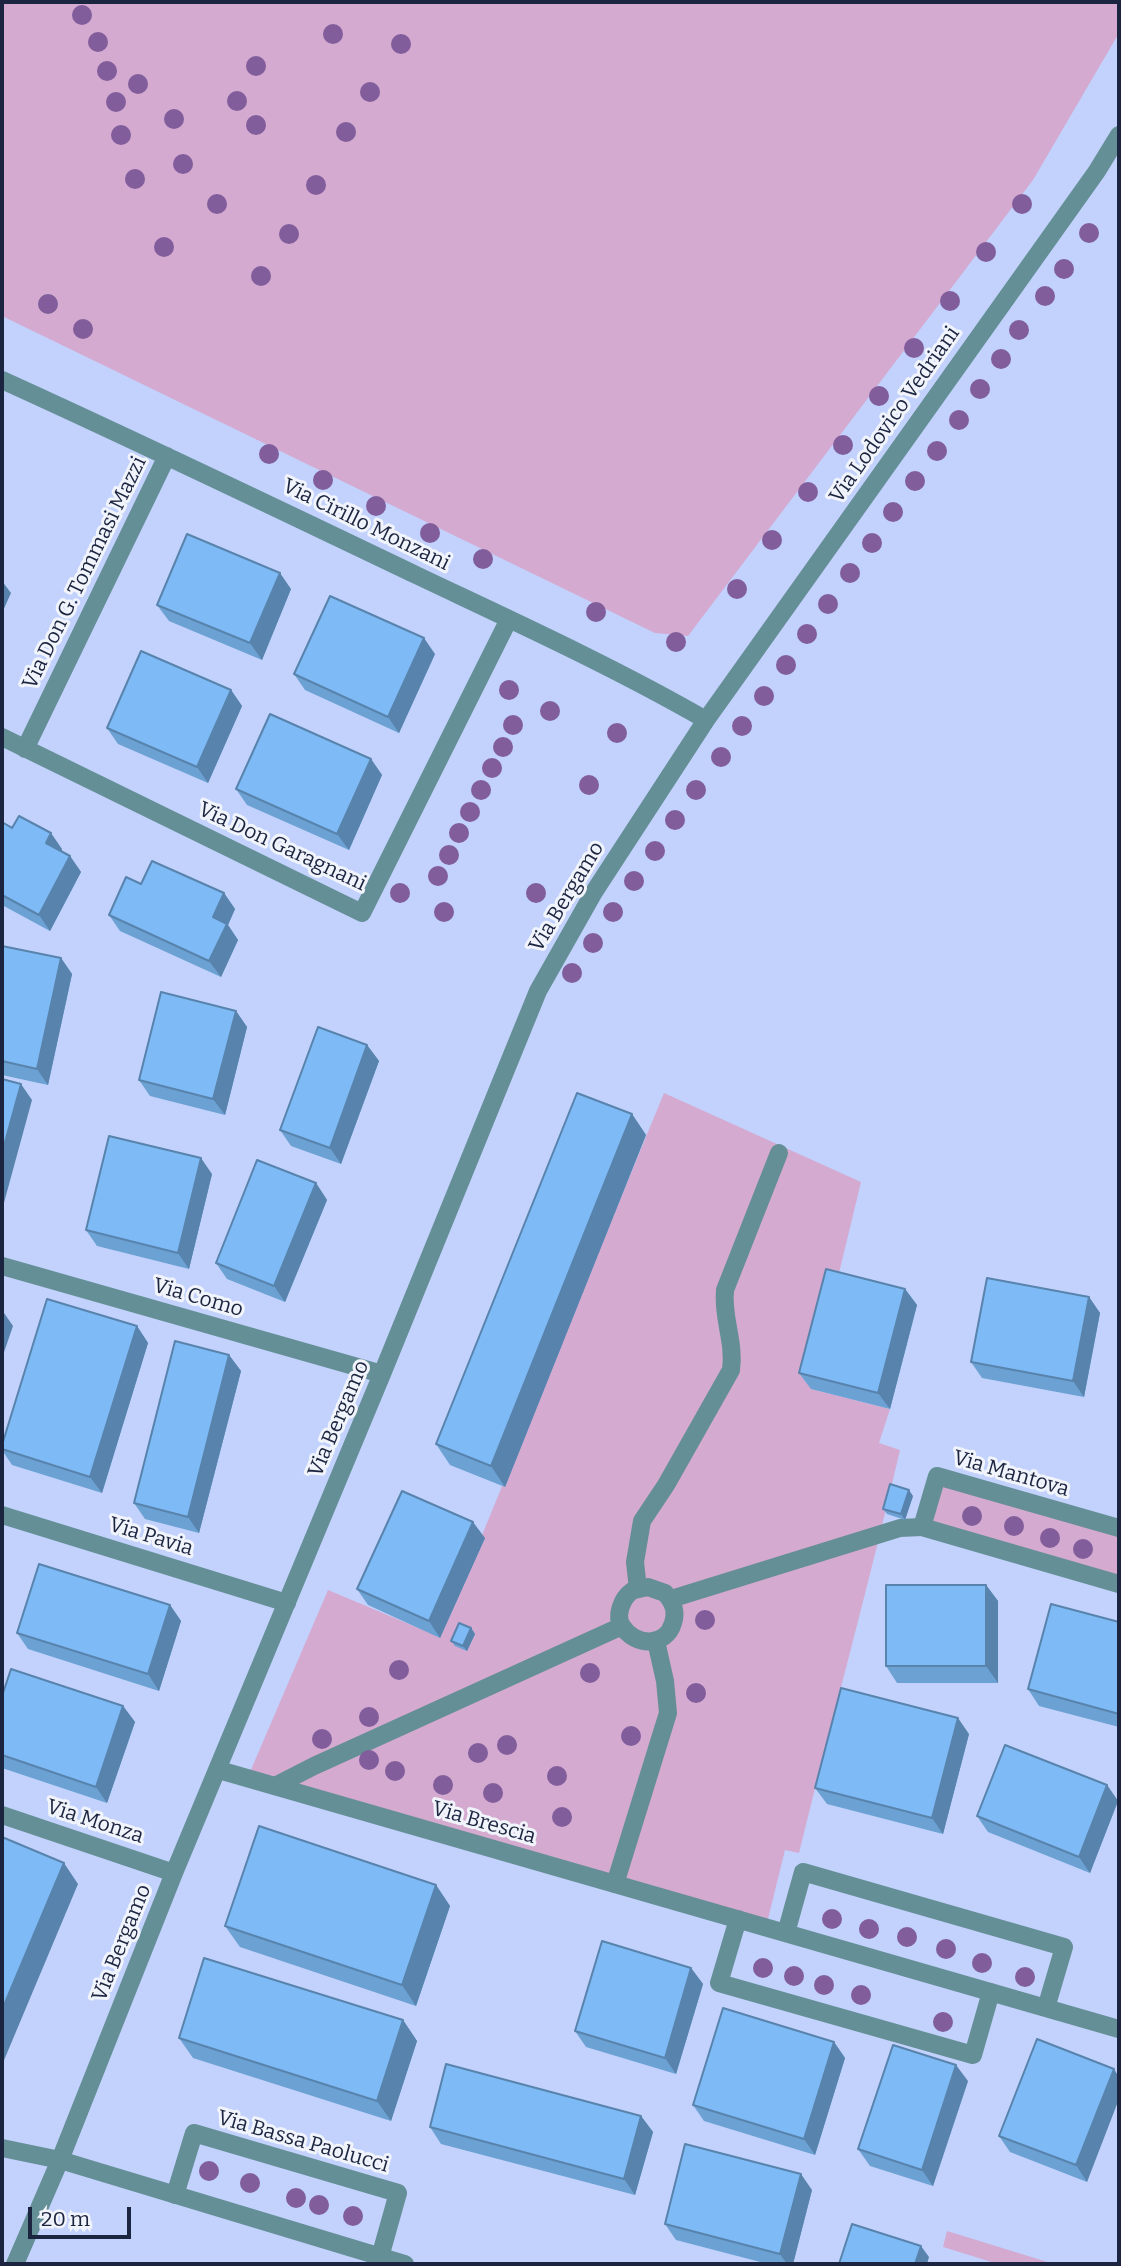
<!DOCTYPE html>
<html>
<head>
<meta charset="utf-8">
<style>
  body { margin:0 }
  #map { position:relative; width:1121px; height:2266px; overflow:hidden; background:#c2d2fd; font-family:Bitter,serif }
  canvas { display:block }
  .frame { position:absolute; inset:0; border:4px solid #1c2540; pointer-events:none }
  .scale { position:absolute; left:28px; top:2207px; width:103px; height:32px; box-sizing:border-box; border:4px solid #1c2540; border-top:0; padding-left:9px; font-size:21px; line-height:24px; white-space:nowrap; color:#1c2540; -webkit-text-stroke:5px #f1f4fb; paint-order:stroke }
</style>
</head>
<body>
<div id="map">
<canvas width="1121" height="2266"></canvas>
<div class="frame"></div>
<div class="scale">20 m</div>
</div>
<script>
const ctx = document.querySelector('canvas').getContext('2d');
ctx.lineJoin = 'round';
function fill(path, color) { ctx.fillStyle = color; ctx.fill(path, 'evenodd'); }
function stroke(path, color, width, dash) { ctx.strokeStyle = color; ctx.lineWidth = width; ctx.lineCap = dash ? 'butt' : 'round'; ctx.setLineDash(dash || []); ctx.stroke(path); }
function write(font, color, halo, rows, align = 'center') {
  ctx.font = font + ' Bitter,serif'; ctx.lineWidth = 6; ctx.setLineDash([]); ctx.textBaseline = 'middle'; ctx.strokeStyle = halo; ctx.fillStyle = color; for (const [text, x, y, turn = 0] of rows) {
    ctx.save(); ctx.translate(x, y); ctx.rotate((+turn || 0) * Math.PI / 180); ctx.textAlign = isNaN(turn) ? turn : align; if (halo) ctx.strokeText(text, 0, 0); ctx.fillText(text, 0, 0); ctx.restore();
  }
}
fill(new Path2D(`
  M2,2H1119V33L1033,180L688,636L655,633L2,316Z
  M664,1093L861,1182L811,1389L890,1409L879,1443L900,1450C869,1585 832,1718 799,1853L785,1850L766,1927L247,1779L328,1590L440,1637Z
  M937,1476L1119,1528V1584L922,1527Z
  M947,2231L1054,2264H998L943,2247Z`), '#d4aad0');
stroke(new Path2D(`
  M648,1587L665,1593C673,1602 677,1611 673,1623C666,1647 635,1647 622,1626C615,1616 622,1598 632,1591C636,1589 643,1588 648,1587Z
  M638,1589L635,1562L642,1521L666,1485L731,1370C735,1341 722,1318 725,1290L779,1153
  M671,1599L900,1528L922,1527
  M275,1786L314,1766L622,1626
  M615,1884L668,1713L665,1681L656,1641`), '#658f96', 18);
stroke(new Path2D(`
  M2,380C141,443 278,509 416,575C513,621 612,666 706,720
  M2,737L362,913L509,619
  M25,749L167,456
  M2,1266L382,1374
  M2,1515L287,1603
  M1119,1528L937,1476L922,1527L1119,1584
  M219,1770L1119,2029
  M2,1815L174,1873
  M738,1919L719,1983L973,2055L991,1992
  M786,1933L803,1872L1064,1947L1046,2008
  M175,2195L194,2133L398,2193L380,2257
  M15,2264L60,2160L174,1873L382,1374L538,991L594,892L706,720L1097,171L1119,135`), '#658f96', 18);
stroke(new Path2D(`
  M2,2148L60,2160L405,2264`), '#658f96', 18);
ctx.fillStyle = '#815e9b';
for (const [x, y] of [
  [82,15],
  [333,34],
  [98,42],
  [401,44],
  [256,66],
  [107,71],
  [138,84],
  [370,92],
  [237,101],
  [116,102],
  [174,119],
  [256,125],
  [346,132],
  [121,135],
  [183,164],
  [135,179],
  [316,185],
  [217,204],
  [1022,204],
  [1089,233],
  [289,234],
  [164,247],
  [986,252],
  [1064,269],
  [261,276],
  [1045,296],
  [950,301],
  [48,304],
  [83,329],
  [1019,330],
  [914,348],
  [1001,359],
  [980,389],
  [879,396],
  [959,420],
  [843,445],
  [937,451],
  [269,454],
  [323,480],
  [915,481],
  [808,492],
  [376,506],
  [893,512],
  [430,533],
  [772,540],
  [872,543],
  [483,559],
  [850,573],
  [737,589],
  [828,604],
  [596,612],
  [807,634],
  [676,642],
  [786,665],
  [509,690],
  [764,696],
  [550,711],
  [513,725],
  [742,726],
  [617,733],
  [503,747],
  [721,757],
  [492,768],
  [589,785],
  [481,790],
  [696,790],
  [470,812],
  [675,820],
  [459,833],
  [655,851],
  [449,855],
  [438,876],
  [634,881],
  [400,893],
  [536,893],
  [444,912],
  [613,912],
  [593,943],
  [572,973],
  [972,1516],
  [1014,1526],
  [1050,1538],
  [1083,1549],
  [705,1620],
  [399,1670],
  [590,1673],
  [696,1693],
  [369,1717],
  [631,1736],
  [322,1739],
  [507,1745],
  [478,1753],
  [369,1760],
  [395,1771],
  [557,1776],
  [443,1785],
  [493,1793],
  [562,1817],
  [832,1919],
  [869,1929],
  [907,1937],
  [946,1949],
  [982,1963],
  [763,1968],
  [794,1976],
  [1025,1977],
  [824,1985],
  [861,1995],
  [943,2022],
  [209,2171],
  [250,2183],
  [296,2198],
  [319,2205],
  [353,2216]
]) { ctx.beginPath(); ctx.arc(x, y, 10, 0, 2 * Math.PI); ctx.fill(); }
fill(new Path2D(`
  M291,589L262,660L169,621L157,605Z
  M435,654L399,733L305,690L294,674Z
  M231,690L242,706L208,783L118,744L107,728Z
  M371,759L382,775L349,850L247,805L236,789Z
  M2,822L62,849L61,851L70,856L81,872L50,931L2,905Z
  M141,884L224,893L235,909L228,925L238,940L221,977L120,931L109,915Z
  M2,946L61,958L72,974L48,1085L2,1075Z
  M236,1011L247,1027L225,1115L150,1096L139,1080Z
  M367,1045L379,1061L341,1164L291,1146L280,1130Z
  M632,1114L646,1135L505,1487L450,1465L436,1444Z
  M212,1174L189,1269L97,1246L86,1230Z
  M316,1183L327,1200L285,1302L227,1279L216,1263Z
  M905,1289L917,1305L890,1409L811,1389L799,1373Z
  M1089,1297L1100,1313L1084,1397L982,1378L971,1362Z
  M137,1326L148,1343L102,1493L12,1465L2,1450V1445Z
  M229,1355L241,1371L199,1533L145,1519L134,1503Z
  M913,1496L905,1520L887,1514L883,1509Z
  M485,1538L440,1638L368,1605L357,1589Z
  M986,1585L998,1601V1683H897L886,1666Z
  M170,1605L181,1621L159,1691L28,1649L17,1633Z
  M1119,1622V1727L1039,1706L1028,1689Z
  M471,1628L475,1634L467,1651L455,1646L451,1641Z
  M2,1696L123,1706L135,1722L107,1803L2,1768Z
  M969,1734L943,1834L827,1804L815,1788Z
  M1107,1785L1118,1801L1090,1873L988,1832L977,1816Z
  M436,1885L450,1906L416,2006L240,1947L225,1926Z
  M691,1968L703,1984L676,2074L586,2047L575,2031Z
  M403,2020L417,2041L391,2121L193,2058L179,2038Z
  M834,2042L845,2058L815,2155L704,2121L693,2105Z
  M1119,2077L1087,2182L1010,2152L999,2136Z
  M968,2081L933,2186L870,2166L858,2149Z
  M641,2116L653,2132L635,2195L441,2144L430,2127Z
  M812,2190L793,2264H768L676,2240L665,2224Z`), '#6ca1d4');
fill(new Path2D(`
  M280,573L291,589L262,660L250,643Z
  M2,581L11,593L2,613Z
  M424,638L435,654L399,733L388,717Z
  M231,690L242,706L208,783L197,767Z
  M371,759L382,775L349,850L337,834Z
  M51,833L62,849L57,859L46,843Z
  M70,856L81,872L50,931L39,915Z
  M224,893L235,909L228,925L238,940L221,977L209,961L213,917Z
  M61,958L72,974L48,1085L37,1069Z
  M236,1011L247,1027L225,1115L213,1099Z
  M367,1045L379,1061L341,1164L330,1148Z
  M21,1084L32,1100L2,1210V1153Z
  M632,1114L646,1135L505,1487L491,1466Z
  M201,1158L212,1174L189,1269L178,1253Z
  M316,1183L327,1200L285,1302L274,1286Z
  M905,1289L917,1305L890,1409L878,1393Z
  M1089,1297L1100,1313L1084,1397L1073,1381Z
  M2,1310L13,1326L2,1358Z
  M137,1326L148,1343L102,1493L90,1477Z
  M229,1355L241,1371L199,1533L188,1517Z
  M909,1490L913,1496L905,1520L901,1514Z
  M473,1522L485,1538L440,1638L429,1621Z
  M986,1585L998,1601V1683L986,1666Z
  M170,1605L181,1621L159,1691L148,1674Z
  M471,1628L475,1634L467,1651L463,1646Z
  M123,1706L135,1722L107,1803L96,1787Z
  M958,1718L969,1734L943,1834L932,1818Z
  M1107,1785L1118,1801L1090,1873L1079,1857Z
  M64,1863L78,1884L2,2065V2010Z
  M436,1885L450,1906L416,2006L402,1985Z
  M691,1968L703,1984L676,2074L665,2058Z
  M403,2020L417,2041L391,2121L377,2101Z
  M834,2042L845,2058L815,2155L804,2139Z
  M956,2065L968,2081L933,2186L922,2170Z
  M1114,2069L1119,2077V2099L1087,2182L1076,2165Z
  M641,2116L653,2132L635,2195L624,2179Z
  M801,2174L812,2190L793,2264H787L780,2254Z
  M921,2246L929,2257L927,2264H915Z`), '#5883ac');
const building = new Path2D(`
  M187,534L280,573L250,643L157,605Z
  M330,596L424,638L388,717L294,674Z
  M141,651L231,690L197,767L107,728Z
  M270,714L371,759L337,834L236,789Z
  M19,816L51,833L46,843L70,856L39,915L2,895V822L12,828Z
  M152,861L224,893L213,917L227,924L209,961L109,915L126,877L141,884Z
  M2,946L61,958L37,1069L2,1061Z
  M161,992L236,1011L213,1099L139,1080Z
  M318,1027L367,1045L330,1148L280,1130Z
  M2,1079L21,1084L2,1153Z
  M577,1093L632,1114L491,1466L436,1444Z
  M109,1136L201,1158L178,1253L86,1230Z
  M257,1160L316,1183L274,1286L216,1263Z
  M826,1269L905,1289L878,1393L799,1373Z
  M987,1278L1089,1297L1073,1381L971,1362Z
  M47,1299L137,1326L90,1477L2,1449V1445Z
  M175,1341L229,1355L188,1517L134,1503Z
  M890,1484L909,1490L901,1514L883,1509Z
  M402,1491L473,1522L429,1621L357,1589Z
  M39,1564L170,1605L148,1674L17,1633Z
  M886,1585H986V1666H886Z
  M1051,1604L1119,1622V1714L1028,1689Z
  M459,1623L471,1628L463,1646L451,1641Z
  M11,1669L123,1706L96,1787L2,1755V1696Z
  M841,1688L958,1718L932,1818L815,1788Z
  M1005,1745L1107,1785L1079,1857L977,1816Z
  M259,1826L436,1885L402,1985L225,1926Z
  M2,1837L64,1863L2,2010Z
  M602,1941L691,1968L665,2058L575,2031Z
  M204,1958L403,2020L377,2101L179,2038Z
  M723,2008L834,2042L804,2139L693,2105Z
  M1037,2039L1114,2069L1076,2165L999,2136Z
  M893,2045L956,2065L922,2170L858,2149Z
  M446,2064L641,2116L624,2179L430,2127Z
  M685,2144L801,2174L780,2254L665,2224Z
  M852,2224L921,2246L915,2264H839Z`);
fill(building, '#7ebbf6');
stroke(building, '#5883ac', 2);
write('21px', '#1c2540', '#f1f4fb', [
  ["Via Lodovico Vedriani",895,415,-55],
  ["Via Cirillo Monzani",366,525,26],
  ["Via Don G. Tommasi Mazzi",85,573,-64],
  ["Via Don Garagnani",282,847,25],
  ["Via Bergamo",567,897,-59],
  ["Via Como",198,1298,16],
  ["Via Bergamo",339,1419,-67],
  ["Via Mantova",1011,1474,16],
  ["Via Pavia",151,1537,17],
  ["Via Monza",95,1822,18],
  ["Via Brescia",484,1823,16],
  ["Via Bergamo",122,1943,-68],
  ["Via Bassa Paolucci",303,2142,16]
]);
</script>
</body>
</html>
